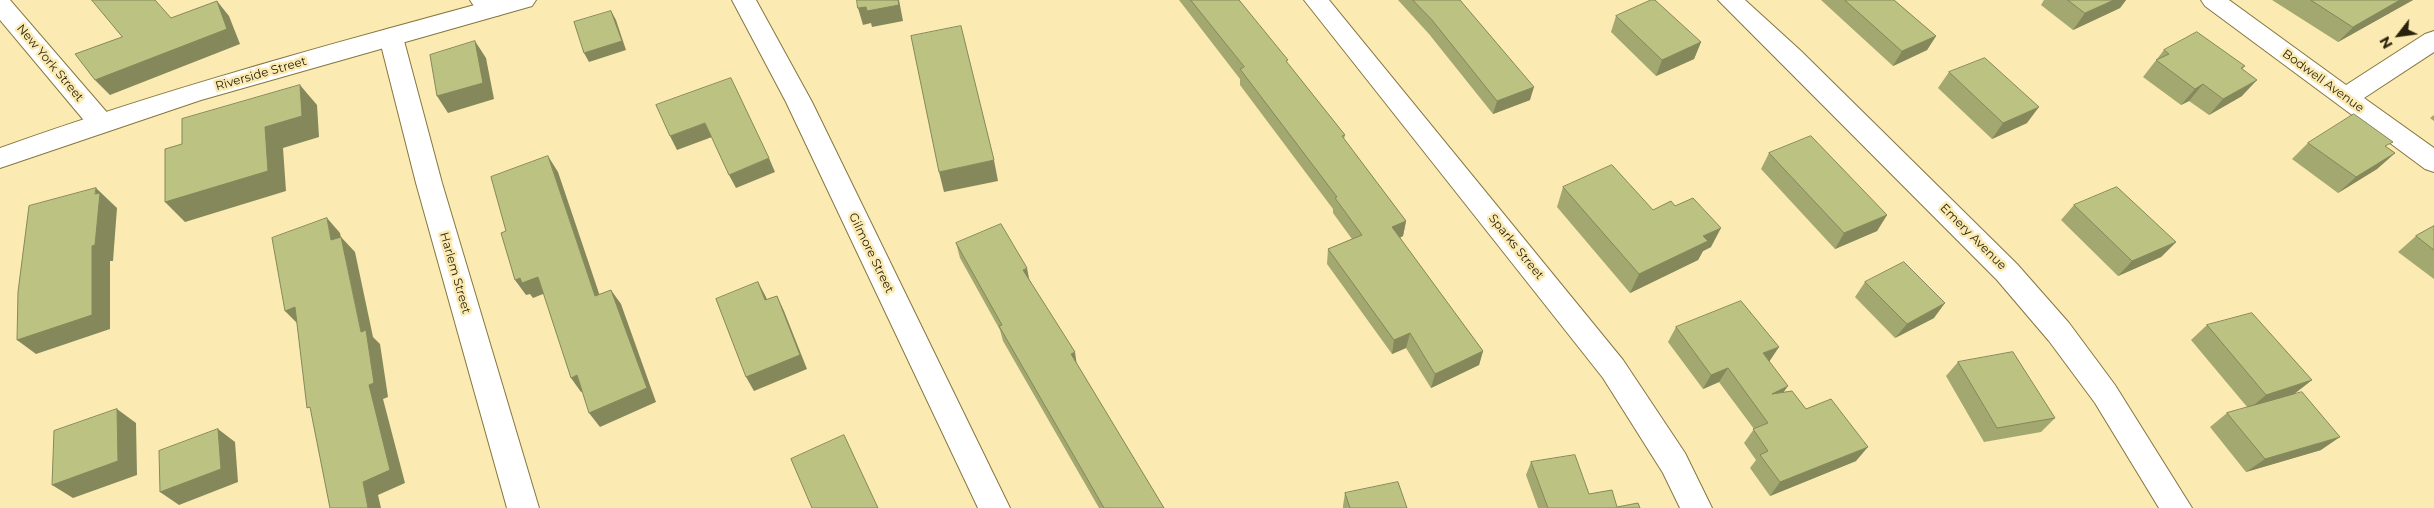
<!DOCTYPE html>
<html>
<head>
<meta charset="utf-8">
<style>
  body { margin:0 }
  #map { position:relative; width:2434px; height:508px; overflow:hidden; background:#fbeab1; font-family:Montserrat,sans-serif }
  canvas { display:block }
  .north { position:absolute; left:2374px; top:10px; width:50px; height:50px; -webkit-text-stroke:4px #fbeab1; paint-order:stroke; rotate:240deg; font-size:14px; font-weight:700; line-height:20px; text-align:center; color:#29220c }
  .north::after { content:''; display:block; margin:auto; width:18px; height:22px; background:#29220c; clip-path:polygon(50% 0,100% 100%,50% 72%,0 100%) }
</style>
</head>
<body>
<div id="map">
<canvas width="2434" height="508"></canvas>
<div class="north">N</div>
</div>
<script>
const ctx = document.querySelector('canvas').getContext('2d');
ctx.lineJoin = 'round';
function stroke(path, color, width, dash) { ctx.strokeStyle = color; ctx.lineWidth = width; ctx.lineCap = dash ? 'butt' : 'round'; ctx.setLineDash(dash || []); ctx.stroke(path); }
function fill(path, color) { ctx.fillStyle = color; ctx.fill(path, 'evenodd'); }
function write(font, color, halo, rows, align = 'center') {
  ctx.font = font + ' Montserrat,sans-serif'; ctx.lineWidth = 5; ctx.setLineDash([]); ctx.textBaseline = 'middle'; ctx.strokeStyle = halo; ctx.fillStyle = color; for (const [text, x, y, turn = 0] of rows) {
    ctx.save(); ctx.translate(x, y); ctx.rotate((+turn || 0) * Math.PI / 180); ctx.textAlign = isNaN(turn) ? turn : align; if (halo) ctx.strokeText(text, 0, 0); ctx.fillText(text, 0, 0); ctx.restore();
  }
}
const minor = new Path2D(`
  M0,0H10L110,116L114,123L110,130L101,133L92,130L0,20Z
  M470,0H497L504,9L500,15C486,19 477,12 470,0Z
  M732,0H756L812,102L1010,508H978L786,102Z
  M1304,0H1329L1623,360L1685,453L1712,508H1680L1663,473L1603,378Z
  M1718,0H1745L1801,51L2017,264L2069,323L2115,385L2192,508H2159L2095,403L2049,341L1997,280Z
  M2201,0H2229L2346,85L2425,34L2434,31V52L2364,98L2434,148V172L2425,169L2205,6Z
  M391,28L400,31L403,37L442,183L539,508H507L416,183L379,37L382,31Z`);
const secondary = new Path2D(`
  M493,0H536L532,6L201,100L0,168V148C162,90 327,45 493,0Z`);
stroke(minor, '#857640', 2);
stroke(secondary, '#857640', 2);
fill(minor, '#fff');
fill(secondary, '#fff');
fill(new Path2D(`
  M1179,0H1239L1288,64L1345,135L1344,139L1406,221L1403,236L1400,238L1483,351L1479,365L1431,388L1406,348L1392,354L1327,264L1328,249L1352,239L1333,213V209L1240,85V79Z
  M1398,0H1460L1530,100L1493,114L1429,34Z
  M1821,0H1894L1936,36L1927,50L1893,66Z
  M2044,0H2126L2120,8L2073,30L2041,5Z
  M2272,0H2413L2338,42Z
  M1616,16L1701,42L1694,59L1656,76L1611,32Z
  M2164,50L2245,66L2242,69V96L2209,115L2189,101L2181,105L2143,77Z
  M1949,72L2027,123L1992,139L1938,88Z
  M2434,115V121L2430,118Z
  M2308,143L2387,147L2395,153L2377,169L2338,193L2292,159Z
  M1769,153L1887,215L1877,231L1835,249L1761,169Z
  M1563,187L1653,210L1711,247L1703,251L1698,260L1630,293L1557,207Z
  M2074,205L2176,242L2161,257L2118,276L2061,220Z
  M2434,226V279L2398,252L2416,236Z
  M956,243L1030,281L1077,365L1164,508H1099L1003,341L1000,330L960,258Z
  M1865,282L1934,318L1895,338L1855,297Z
  M2207,325L2312,380L2294,394L2321,450L2246,472L2210,427L2227,413L2248,408L2191,340Z
  M1676,327L1769,361L1784,392L1806,409L1856,461L1770,496L1750,468L1756,460L1744,443L1754,429L1719,382L1703,389L1668,342Z
  M1958,362L2055,418L2041,432L1984,442L1946,376Z
  M1531,462L1589,494L1617,507L1640,508H1538L1526,475Z
  M1345,493L1407,508H1343V506Z`), '#a2a870');
fill(new Path2D(`
  M899,0L903,21L872,27L871,23L863,25L858,8Z
  M2114,0H2126L2120,8L2073,30L2085,13Z
  M2400,0H2413L2338,42L2353,27Z
  M217,1L229,16L240,44L110,95L95,80Z
  M611,11L616,20L626,50L589,62L584,53Z
  M1936,36L1927,50L1893,66L1902,51Z
  M475,41L486,58L494,99L448,113L437,96Z
  M1701,42L1694,59L1656,76L1662,60Z
  M2257,80L2242,96L2209,115L2223,99Z
  M2203,84L2189,101L2181,105L2195,89Z
  M300,85L317,105L319,137L283,148L286,191L185,222L165,202L265,127Z
  M1534,87L1530,100L1493,114L1497,101Z
  M2039,107L2027,123L1992,139L2003,123Z
  M705,123L712,137L677,150L670,136Z
  M2395,153L2377,169L2338,193L2356,177Z
  M548,156L558,172L605,311L595,296Z
  M769,158L775,172L736,188L729,175Z
  M994,160L998,181L944,192L939,172Z
  M96,188L117,208L113,261H110V329L36,354L17,340L92,246Z
  M1887,215L1877,231L1835,249L1844,233Z
  M327,218L340,233L345,256L331,240Z
  M1406,221L1403,236L1389,242L1392,227Z
  M1721,228L1711,247L1703,251L1698,260L1630,293L1639,274L1703,236Z
  M341,237L355,252L373,337L380,344L388,397L383,399L405,483L378,495L381,508H368L363,482L369,385L361,332Z
  M2176,242L2161,257L2118,276L2132,261Z
  M1027,268L1030,283L1023,270Z
  M538,277L548,292L533,298L530,294L526,295L515,280L520,278Z
  M758,282L766,297L772,315L765,300Z
  M611,290L621,304L656,402L600,427L589,413Z
  M777,296L784,311L807,369L754,391L746,377Z
  M1945,303L1934,318L1895,338L1907,324Z
  M295,307L300,326L285,311Z
  M1410,333L1406,348L1392,354L1394,340Z
  M1779,347L1769,362L1763,353Z
  M1483,351L1479,365L1431,388L1435,374Z
  M1075,352L1077,366L1071,354Z
  M1728,368L1719,382L1703,389L1711,375Z
  M577,375L588,389L581,392L571,378Z
  M2312,380L2294,394L2249,409L2266,395Z
  M1788,386L1778,400L1772,394Z
  M117,409L136,423L137,475L73,498L52,485Z
  M218,429L235,442L238,482L179,505L160,492Z
  M2340,437L2321,450L2246,472L2265,459Z
  M1868,447L1856,461L1770,496L1780,482Z`), '#84885b');
const building = new Path2D(`
  M92,0H155L171,18L217,1L227,29L95,80L75,54L122,37Z
  M857,0H898L899,5L867,11L866,7L858,8Z
  M1191,0H1239L1288,60L1286,61L1345,135L1342,136L1406,221L1392,227L1483,351L1435,374L1410,333L1394,340L1328,249L1362,235L1335,198L1337,197L1240,69L1244,67Z
  M1413,0H1460L1534,87L1497,101L1432,20Z
  M1651,0H1655L1701,42L1662,60L1616,16Z
  M1845,0H1894L1936,36L1902,51Z
  M2068,0H2114L2085,13Z
  M2311,0H2400L2353,27Z
  M611,11L622,41L584,53L574,22Z
  M961,26L994,160L939,172L911,36Z
  M2197,32L2245,66L2241,68L2257,80L2223,99L2203,84L2195,89L2156,60L2169,54L2164,50Z
  M475,41L483,83L437,96L430,55Z
  M1985,58L2039,107L2003,123L1949,72Z
  M731,78L769,158L729,175L705,123L670,136L656,105Z
  M300,85L302,116L265,127L268,171L165,202V149L182,144V119Z
  M2354,114L2393,142L2385,146L2395,153L2356,177L2308,143Z
  M1811,136L1887,215L1844,233L1769,153Z
  M548,156L595,296L611,290L647,388L589,413L577,375L571,378L538,277L522,283L520,278L515,280L501,233L506,231L491,177Z
  M1612,165L1653,210L1671,201L1675,206L1693,198L1721,228L1703,236L1708,241L1639,274L1563,187Z
  M2117,187L2176,242L2132,261L2074,205Z
  M96,188L95,194L100,193L95,245L92,246V315L17,340L18,292L29,206Z
  M327,218L331,240L341,237L361,332L366,330L374,383L369,385L390,470L363,482L368,508H330L310,407L307,408L295,307L285,311L272,238Z
  M1001,224L1027,268L1023,270L1075,352L1071,354L1164,508H1104L999,326L1002,325L956,243Z
  M2434,226V250L2416,236Z
  M1904,262L1945,303L1907,324L1865,282Z
  M758,282L765,300L777,296L800,355L746,377L716,299Z
  M1741,301L1779,347L1763,353L1788,386L1772,394L1792,391L1806,409L1831,399L1868,447L1780,482L1760,455L1768,451L1753,429L1768,423L1728,368L1711,375L1676,327Z
  M2252,313L2312,380L2266,395L2207,325Z
  M2013,352L2055,418L1997,428L1958,362Z
  M2302,392L2340,437L2265,459L2227,413Z
  M117,409L118,461L52,485L54,431Z
  M218,429L221,469L160,492L159,451Z
  M844,435L878,508H812L791,459Z
  M1575,455L1589,494L1612,490L1617,507L1638,503L1640,508H1548L1531,462Z
  M1398,482L1407,508H1350L1345,493Z`);
fill(building, '#bcc382');
stroke(building, '#84885b', 1);
write('12px', '#29220c', '#fbeab1', [
  ["New York Street",50,63,50],
  ["Riverside Street",261,74,-16],
  ["Bodwell Avenue",2323,81,36],
  ["Emery Avenue",1973,237,45],
  ["Sparks Street",1516,247,51],
  ["Gilmore Street",871,253,64],
  ["Harlem Street",455,273,74]
]);
</script>
</body>
</html>
